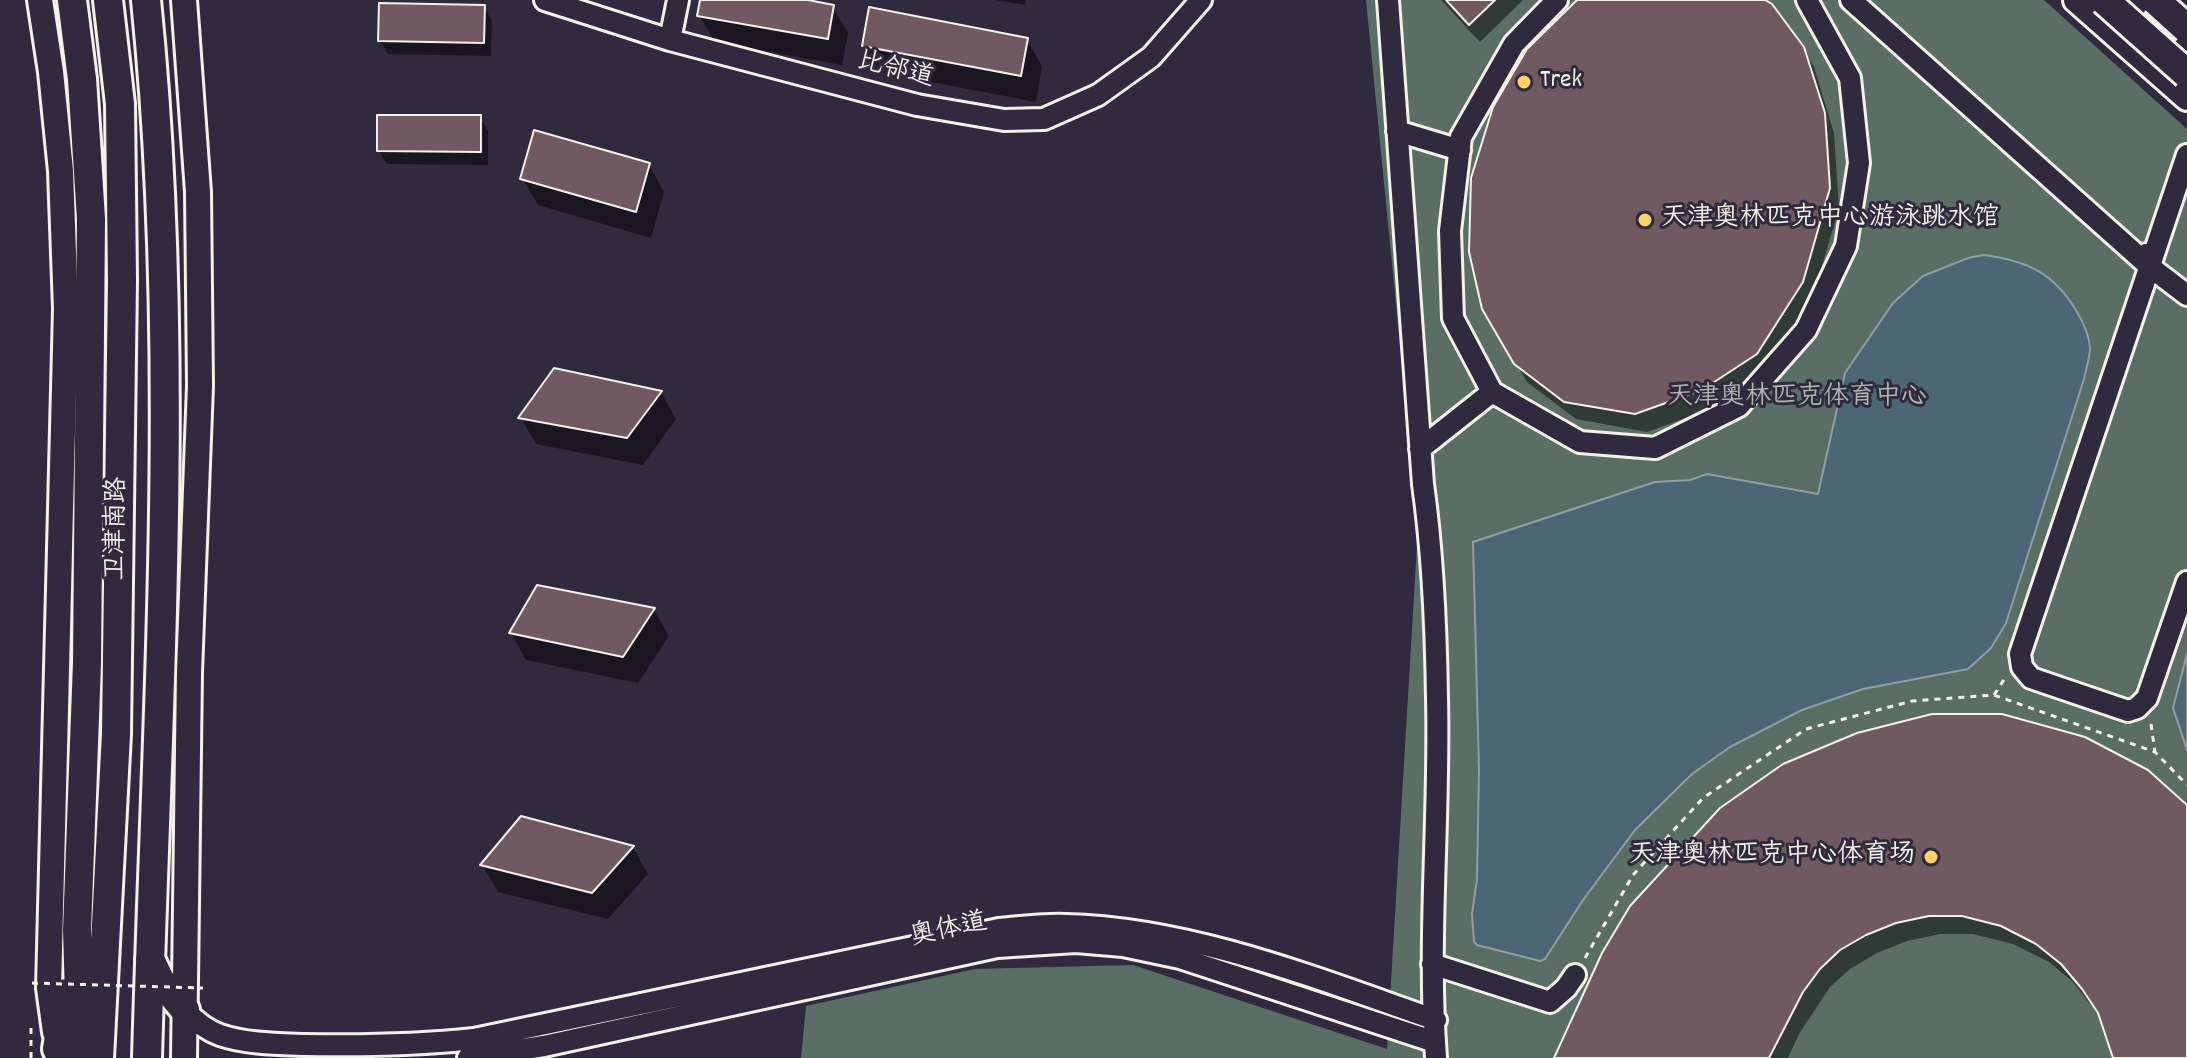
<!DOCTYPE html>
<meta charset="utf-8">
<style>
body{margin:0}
canvas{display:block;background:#2f2a3d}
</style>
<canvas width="2187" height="1058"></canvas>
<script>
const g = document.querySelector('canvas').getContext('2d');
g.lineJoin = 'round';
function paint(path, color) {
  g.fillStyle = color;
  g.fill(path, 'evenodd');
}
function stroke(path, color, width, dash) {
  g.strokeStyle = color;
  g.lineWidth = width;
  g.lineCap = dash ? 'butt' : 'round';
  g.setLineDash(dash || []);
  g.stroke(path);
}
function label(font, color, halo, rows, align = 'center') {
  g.font = font + ' Dekko,"LXGW WenKai TC",sans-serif';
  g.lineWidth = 6;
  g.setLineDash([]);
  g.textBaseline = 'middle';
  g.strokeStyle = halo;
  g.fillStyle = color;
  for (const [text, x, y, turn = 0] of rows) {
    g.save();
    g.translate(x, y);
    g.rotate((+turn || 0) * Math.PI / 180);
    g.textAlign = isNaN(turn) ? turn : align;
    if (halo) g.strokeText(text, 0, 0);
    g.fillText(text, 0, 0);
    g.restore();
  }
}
const green = new Path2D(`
 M1366,0H2044L2187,129V1058H801L806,1006L975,969L1133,965L1387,1049L1418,528Z`);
const water = new Path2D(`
 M1984,255C2028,261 2054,273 2077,312C2083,322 2089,335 2090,348C2090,357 2086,369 2084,379L2006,623L1991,648L1968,669L1863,689L1802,710L1730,747L1692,774L1635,830L1583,900L1545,959L1540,961L1477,945L1474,942L1472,914L1477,879L1479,769L1473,542L1655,482L1690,480L1707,474L1818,494L1845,373L1893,303L1923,276L1968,258Z
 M2187,654V750L2173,708Z`);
const shadow = new Path2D(`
 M702,0H797L833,7L848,33L842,65L715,42L699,15Z
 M995,0H1026L1025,5Z
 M1441,0H1523L1480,42Z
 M1581,0H1762L1803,48L1814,67L1834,133L1839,208L1812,300L1767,372L1713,408L1647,432L1576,419L1527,382L1484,308Z
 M484,7L492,21L491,56L388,54L380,40Z
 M1027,40L1042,66L1036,102L879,72L864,45Z
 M480,117L488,131V165L387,164L379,151Z
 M649,165L664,192L651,238L538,205L522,178Z
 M555,370L661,392L676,419L643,465L536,444L521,418Z
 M538,587L654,610L669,636L638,683L526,660L511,633Z
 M2187,807V1058H2115L2104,1022L2073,982L2049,962L2013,944L1973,934H1940L1907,941L1877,953L1850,969L1830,987L1799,1034L1788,1058H1556Z
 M522,819L633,848L648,874L608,919L498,892L483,866Z`);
const building = new Path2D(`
 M700,0H808L834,5L828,39L697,16Z
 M1446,0H1495L1469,25Z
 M1577,0H1765L1772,4L1804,47L1825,113L1830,188L1803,282L1757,354L1702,390L1635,414L1564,402L1514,364L1482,309L1469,252L1471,178L1493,107L1527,49Z
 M379,3L485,5L484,43L378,41Z
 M869,7L1028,38L1021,76L862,46Z
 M377,115H481V152L377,151Z
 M534,130L650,163L636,212L520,179Z
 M554,368L662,391L627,438L518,418Z
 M537,585L655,608L623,657L509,633Z
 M1932,714H2002L2085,737L2148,770L2187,805V1058H2113L2098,1013L2082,989L2061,964L2036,944L2001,926L1962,916H1929L1896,923L1866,935L1840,950L1820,969L1803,992L1769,1058H1554L1602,953L1630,906L1720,808L1783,764L1857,733Z
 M521,816L634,846L592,893L480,865Z`);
const path = new Path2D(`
 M1994,695L2005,678
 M2151,724L2155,752
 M1585,958L1633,875L1703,798L1806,729L1912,701L1994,695L2155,752L2187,785
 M31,1058V1028`);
const minor = new Path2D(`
 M545,0L670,40L917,105L1004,120L1044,119L1098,95L1151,57L1201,0
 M1388,0L1423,484C1433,555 1436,627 1437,698C1440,818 1427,938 1436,1058
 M1557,0L1514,44L1461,137L1450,231L1453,318L1492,392L1580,442L1655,448L1739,406L1806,330L1846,246L1859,163L1850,78L1807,0
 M1851,0L2149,266
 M670,40L678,0
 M1397,131L1460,150
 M2187,155L2020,654L2022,667L2031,678L2128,711L2137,708L2147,698L2187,582
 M2146,254L2149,266L2187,295
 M1420,449L1492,392
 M1432,964L1550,1002L1566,988L1575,975
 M185,1010C195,1021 206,1030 220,1035C246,1044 279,1044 306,1045C363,1046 418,1045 474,1039L999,929C1021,927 1044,924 1066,925C1192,928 1318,979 1436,1020
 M468,1058L544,1046L997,947L1076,942L1123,946L1180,958L1435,1042`);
const major = new Path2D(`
 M40,0L51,72L61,171L66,309L49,988L55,1032
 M2076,0L2187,98
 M184,1058L189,672L200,386L198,192L184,0`);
const highway = new Path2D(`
 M72,0L82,79L91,219L87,663L77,930L81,1058
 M146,0C182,351 157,706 147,1058
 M150,959L160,980L185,1010
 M57,1049L66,993
 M99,1058L116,734L122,280L120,104L108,0`);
const pathBridge = new Path2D(`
 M32,983L203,988`);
const highwayBridge = new Path2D(`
 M2104,0L2187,74
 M2155,0L2187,29`);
const markers = [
 [1524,82,8,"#ffd166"],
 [1645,220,8,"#ffd166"],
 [1931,857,8,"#ffd166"]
];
const streetNames = [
 ["比邻道",895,72,14],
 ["卫津南路",119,529,-89],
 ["奥体道",949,932,-12]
];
const poiNames = [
 ["Trek",1540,82],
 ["天津奥林匹克中心游泳跳水馆",1661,220],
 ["天津奥林匹克中心体育场",1915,857,"right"]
];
const parkNames = [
 ["天津奥林匹克体育中心",1797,399]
];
paint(green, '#5b6e66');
paint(water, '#4d6676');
stroke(water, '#909ea4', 2);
paint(shadow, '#0007');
paint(building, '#705960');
stroke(building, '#f4f1e8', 2);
stroke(minor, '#f4f1e8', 26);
stroke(major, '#f4f1e8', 30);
stroke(highway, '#f4f1e8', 34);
stroke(path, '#f4f1e8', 3, [6, 6]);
stroke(minor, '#2f2a3d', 20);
stroke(major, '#2f2a3d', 24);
stroke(highway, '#2f2a3d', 28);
stroke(highwayBridge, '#f4f1e8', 34, []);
stroke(pathBridge, '#f4f1e8', 3, [6, 6]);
stroke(highwayBridge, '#2f2a3d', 28);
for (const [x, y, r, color] of markers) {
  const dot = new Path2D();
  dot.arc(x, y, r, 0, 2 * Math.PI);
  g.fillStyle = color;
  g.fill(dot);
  stroke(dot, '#2f2a3d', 3);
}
label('26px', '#f4f1e8', '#2f2a3d', streetNames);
label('26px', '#f4f1e8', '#2f2a3d', poiNames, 'left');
label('26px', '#afb6ae', '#2f2a3d', parkNames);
</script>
